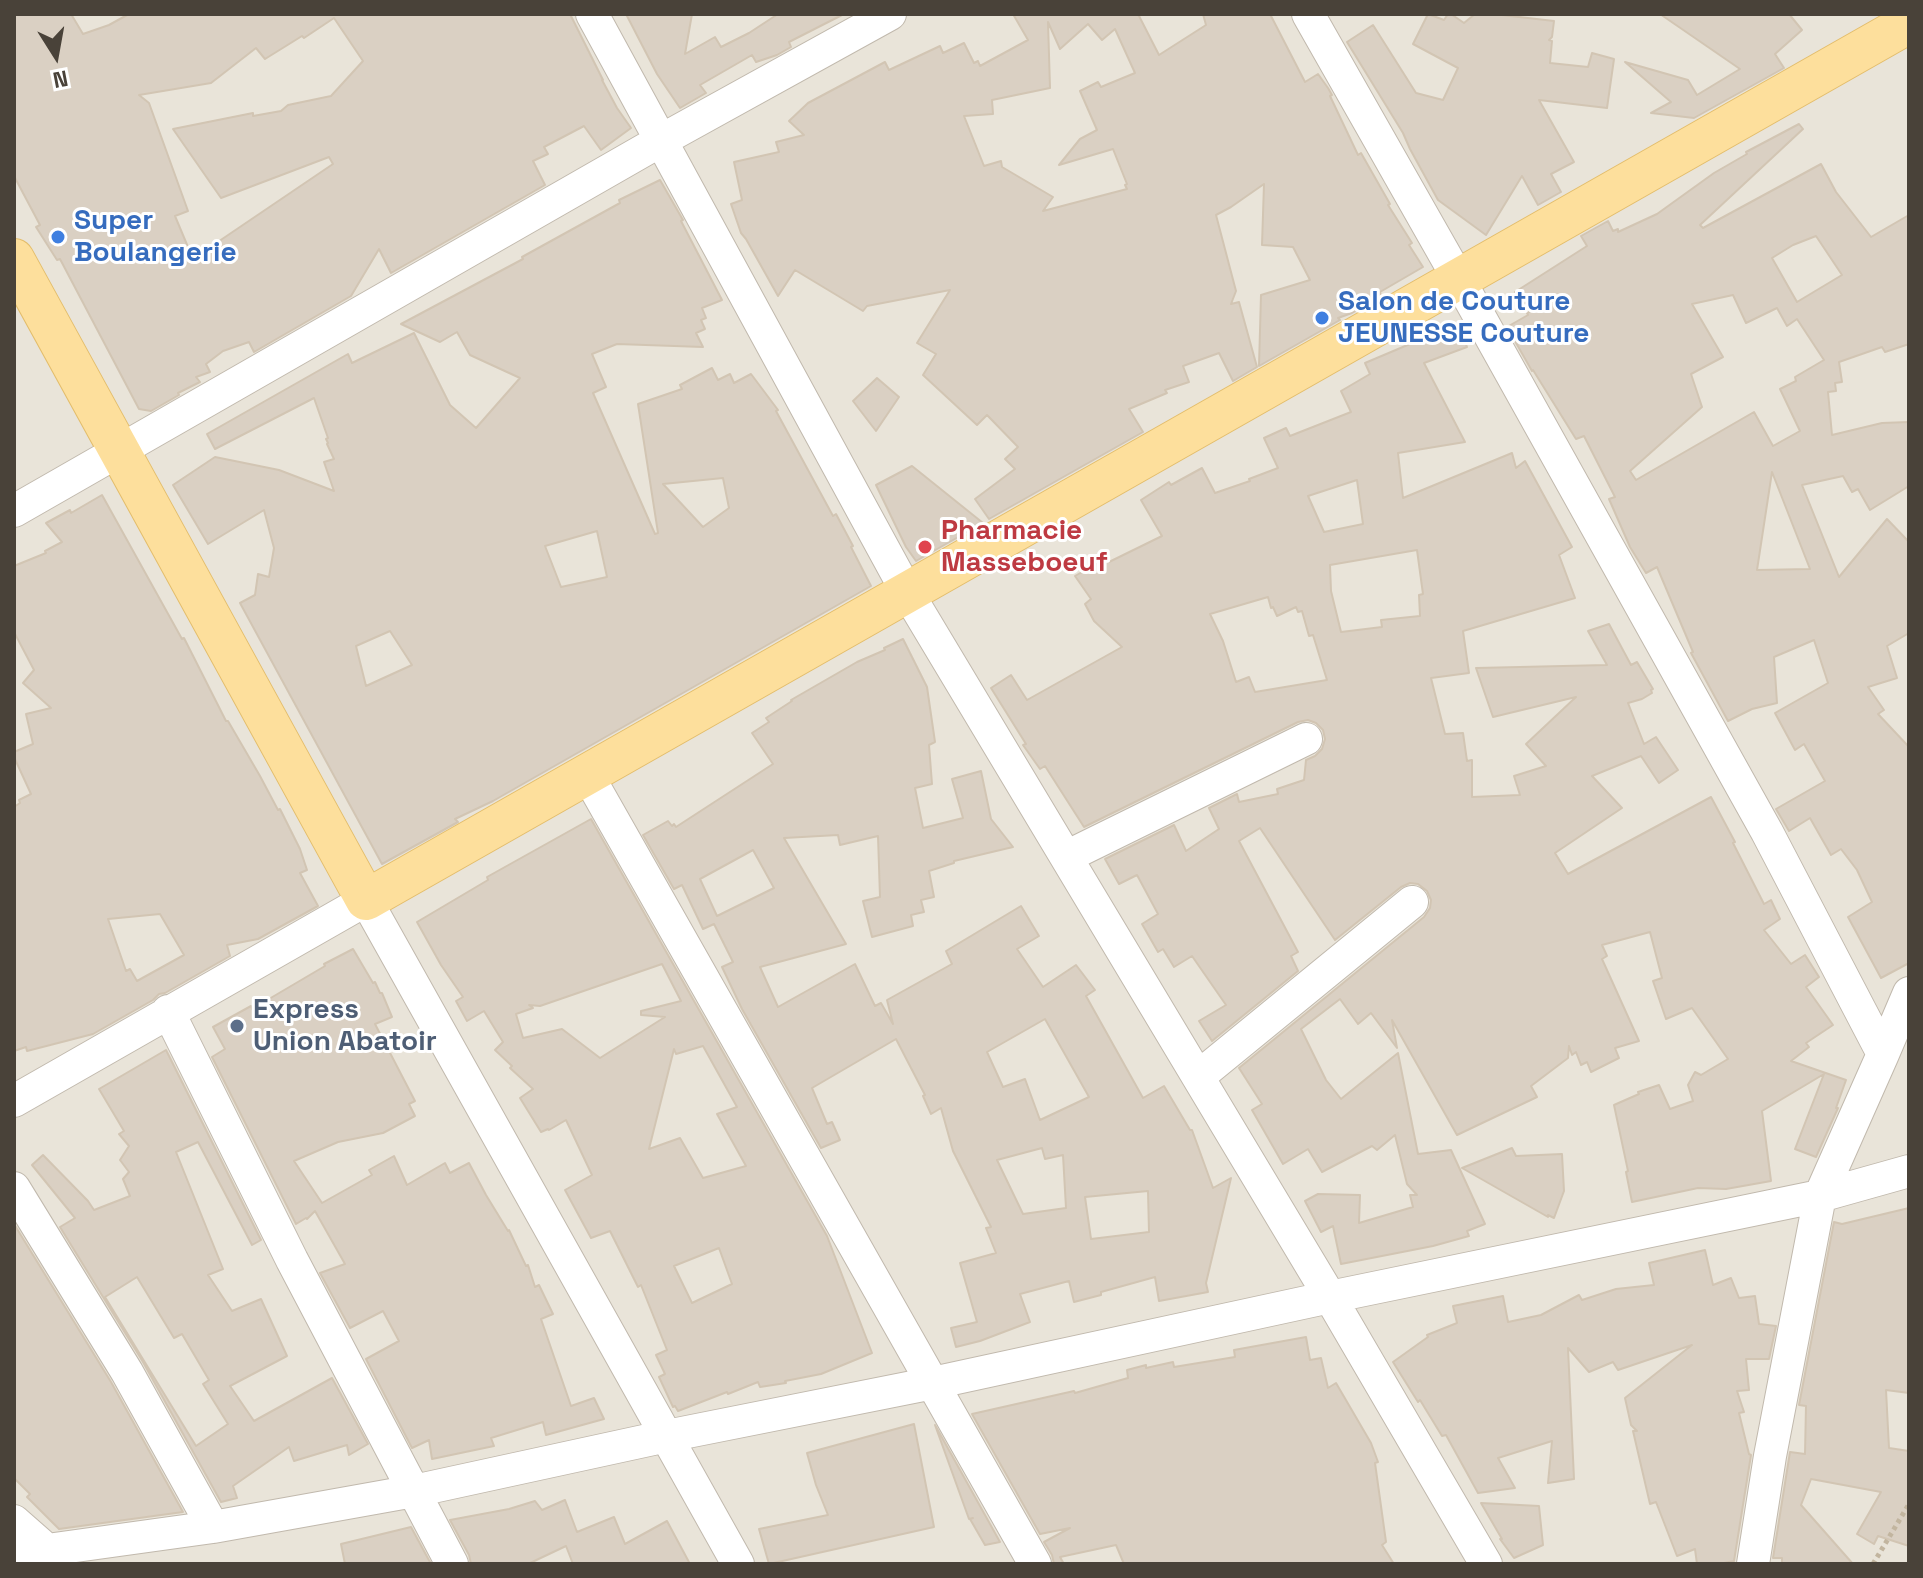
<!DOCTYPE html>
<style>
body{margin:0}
#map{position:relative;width:1923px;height:1578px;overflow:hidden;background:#f5f2eb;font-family:"Space Grotesk",sans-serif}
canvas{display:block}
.frame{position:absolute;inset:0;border:16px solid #494239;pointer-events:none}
.north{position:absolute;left:16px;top:16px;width:80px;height:80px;-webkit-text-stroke:6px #fff;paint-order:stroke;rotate:169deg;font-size:22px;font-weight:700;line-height:32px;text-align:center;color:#494239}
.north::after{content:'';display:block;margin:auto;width:28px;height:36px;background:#494239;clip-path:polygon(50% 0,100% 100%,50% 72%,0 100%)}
</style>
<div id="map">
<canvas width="1923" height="1578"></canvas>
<div class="frame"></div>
<div class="north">N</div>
</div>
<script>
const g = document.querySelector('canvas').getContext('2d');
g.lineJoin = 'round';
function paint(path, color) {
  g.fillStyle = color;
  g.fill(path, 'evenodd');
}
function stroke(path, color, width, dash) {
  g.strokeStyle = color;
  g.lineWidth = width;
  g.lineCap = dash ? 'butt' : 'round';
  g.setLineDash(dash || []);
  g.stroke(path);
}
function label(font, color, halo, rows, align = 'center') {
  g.font = font + ' "Space Grotesk",sans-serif';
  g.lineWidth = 6;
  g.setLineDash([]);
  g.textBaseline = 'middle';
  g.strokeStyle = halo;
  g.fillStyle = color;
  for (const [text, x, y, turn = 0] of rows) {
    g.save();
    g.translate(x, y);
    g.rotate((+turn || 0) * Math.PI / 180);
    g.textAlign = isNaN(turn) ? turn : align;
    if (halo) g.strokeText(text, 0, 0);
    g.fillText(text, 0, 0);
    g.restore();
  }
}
const residential = new Path2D(`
 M14,14H1909V1564H14Z`);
const building = new Path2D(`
 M14,14H71L83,34L109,25L129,14H570L603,80H602L617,108L631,128L601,150L584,126L544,147L548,154L533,161L545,185L391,273L379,249L351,296L254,352L249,342L223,351L206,364L210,372L196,377L200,382L178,393L179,395L151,411L139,409L60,259L57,260L36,227L40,225L14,176ZM334,18L363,61L331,96L288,105L281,111L253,116V113L173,129L221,198L329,157L333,164L203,252L201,247H188L175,216L188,211L149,103L139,95L211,83L256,48L265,59L302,36L304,38Z
 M626,14H692L685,54L715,37L721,47L749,33L778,14H844L789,42L791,47L777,55L756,62L752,55L700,85L706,93L680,108L657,74Z
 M1013,14H1138L1159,55L1206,25L1203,14H1270L1305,82L1318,74L1328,88L1332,95L1330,96L1358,155L1361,153L1390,204L1388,205L1412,243L1409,245L1423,267L1380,292L1381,296L1352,313L1338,318L1340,320L1259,366L1261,295L1310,280L1293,247L1262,245L1264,184L1231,207L1216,215L1236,291L1231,304L1239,302L1257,367L1233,381L1219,353L1183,366L1189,382L1165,390L1167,393L1129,409L1143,432L989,519L975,499L1015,469L1005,459L1018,447L987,415L977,425L923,375L936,354L917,343L950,290L867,306L863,311L795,270L778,296L746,239L741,233L731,204L742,200L734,162L779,152L776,142L804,135L789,121L808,103L885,62L889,70L940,46L943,53L964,43L974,63L978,61L980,66L1028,40ZM1048,22L1060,49L1088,24L1102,40L1115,29L1135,73L1101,87L1098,82L1080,91L1097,130L1080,139L1059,165L1113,149L1127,184L1125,185L1127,189L1043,211L1053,197L1002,167L1001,161L984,166L964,116L993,114L992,100L1050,88Z
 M1428,14L1444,20L1448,14H1451L1464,23L1475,14H1493L1554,21L1552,37L1549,40L1552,41L1550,63L1588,67L1592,53L1614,59L1607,108L1539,100L1574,162L1551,174L1561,192L1538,205L1522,176L1486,235L1438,200L1410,149L1403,133L1347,42L1373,25L1416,93L1443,100L1458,68L1413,44Z
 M1660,14H1789L1802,30L1775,54L1784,68L1694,118L1651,113L1671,102L1625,62L1688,80L1697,95L1740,69Z
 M1799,124L1803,129L1700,225L1703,228L1821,164L1836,192L1871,237L1909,215V344L1885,352L1882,347L1839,362L1842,382L1835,383L1836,391L1828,392L1832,435L1882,423L1909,422V486L1870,510L1858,489L1852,492L1843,476L1802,485L1839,577L1887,519L1909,542V633L1887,646L1897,678L1868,687L1884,710L1878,714L1909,747V963L1881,978L1848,917L1872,902L1857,870L1841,849L1831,855L1810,818L1789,831L1776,809L1825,781L1804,744L1795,750L1775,713L1828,683L1814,640L1774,657L1777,703L1752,709L1728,721L1691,653L1693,652L1657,567L1646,573L1630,547L1609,499L1615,497L1584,436L1576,439L1533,370L1532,371L1507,327L1528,315L1527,313L1529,312L1515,292L1587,246L1581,236L1608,221L1613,231L1618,229V232L1657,214L1714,173L1747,154L1746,152ZM1816,236L1842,275L1797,302L1772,258L1793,245ZM1733,295L1746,323L1777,308L1787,326L1797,319L1824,360L1795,377L1796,381L1780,389L1800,431L1773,446L1754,412L1636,480L1630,471L1702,407L1691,374L1723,357L1692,304ZM1772,472L1810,569L1757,570Z
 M660,180L683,220L681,221L722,300L702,308L706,318L701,320L705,329L696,333L703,347L617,344L592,354L606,387L593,393L655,534L658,533L638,404L682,389L680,385L712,368L718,380L730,374L734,383L751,374L778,410L776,411L833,516L836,514L853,546L851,547L871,586L493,801L455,819L458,822L382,864L240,603L255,595L258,574L269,577L274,548L264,510L208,544L173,485L215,457L279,470L334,491L324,462L334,459L327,444L328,443L326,439L328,438L314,398L215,449L207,434L348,354L352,363L414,333L450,405L476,428L520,378L470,355L457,332L440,342L401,324L523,259L522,257L620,203L619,200ZM723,478L729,508L703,527L663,484ZM597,531L607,577L561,587L545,546ZM390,631L412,665L366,686L356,646Z
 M1458,323L1467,347L1424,363L1465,442L1398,453L1403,498L1512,453L1516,468L1525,461L1572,547L1559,555L1575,598L1463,631L1469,673L1431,678L1445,734L1463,733L1467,761L1472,760V797L1520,795L1514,776L1546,766L1526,744L1576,697L1493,717L1476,668L1607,665L1588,631L1609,624L1631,665L1637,662L1653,689L1651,690L1652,693L1642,699L1628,703L1644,744L1656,737L1678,770L1659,783L1641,756L1592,776L1622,808L1555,853L1568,874L1711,797L1735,842L1733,843L1764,904L1771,900L1780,919L1764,930L1791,964L1805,955L1819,977L1806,987L1833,1025L1806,1043L1809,1047L1791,1061L1846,1080L1836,1108H1838L1816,1157L1795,1149L1824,1074L1762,1111L1771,1181L1726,1189L1698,1188L1632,1202L1626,1172L1628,1171L1614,1105L1639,1094L1638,1092L1659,1085L1670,1109L1693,1101L1688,1085L1695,1072L1701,1075L1728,1059L1692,1008L1666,1019L1653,981L1662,978L1650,932L1602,945L1607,956L1602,959L1639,1041L1615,1048L1619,1058L1591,1072L1587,1062L1581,1065L1576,1052L1572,1055L1569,1046L1568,1058L1531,1086L1537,1097L1457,1135L1392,1020L1397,1048L1371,1013L1358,1024L1340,999L1301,1029L1326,1080L1341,1099L1398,1053L1418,1154L1451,1150L1485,1224L1467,1231L1469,1236L1433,1246L1341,1264L1333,1226L1321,1232L1305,1201L1318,1194L1360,1195L1359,1223L1413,1207L1410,1195H1417L1407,1184L1395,1135L1377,1150L1372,1146L1322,1172L1308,1149L1283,1164L1252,1110L1262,1104L1239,1068L1424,917L1430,908L1431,900L1427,891L1418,884L1410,883L1401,887L1335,940L1260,828L1239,841L1298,952L1291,956L1298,971L1212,1041L1199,1021L1226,1005L1192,956L1174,967L1163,949L1158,952L1142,924L1158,914L1137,875L1119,884L1105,859L1174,825L1186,851L1219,829L1209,808L1237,794L1239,802L1278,794L1277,789L1304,780L1306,760L1315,756L1322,749L1325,739L1323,730L1316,723L1308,720L1298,722L1084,827L1045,766L1040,769L1023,745L1026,744L991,688L1011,675L1027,700L1122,647L1094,621L1085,604L1091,599L1075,576L1107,558L1109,562L1162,536L1141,500L1169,482L1171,485L1202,468L1215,493L1250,481L1249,479L1278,468L1264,438L1286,428L1290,436L1351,412L1341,391L1370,374L1365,363L1417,341L1416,338ZM1357,480L1363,524L1324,532L1308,496ZM1417,550L1423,594L1419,595L1420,616L1381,620L1382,627L1341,632L1331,591L1330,565ZM1268,597L1271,608L1273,607L1277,616L1296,607L1298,612L1302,611L1309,636L1313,635L1327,680L1255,692L1249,677L1236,682L1223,641L1210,614Z
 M877,378L899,397L876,431L853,401Z
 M912,466L983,523L916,561L906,547L876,485Z
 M102,495L182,639L184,638L226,721H228L260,776L278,810L280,809L300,849L307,870L300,873L318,906L258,939L227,945L230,956L165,993L159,994L153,1000L93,1034L27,1051L26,1047L14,1051V807L20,803L19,800L31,794L14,757V752L33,744L26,714L51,708L23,683L34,670L14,632V566L46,553L45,551L62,542L46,523L70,510L71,513ZM160,914L184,955L137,981L130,969L126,971L108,919Z
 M903,639L927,687L935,742L929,745L932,784L915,788L923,828L963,818L952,779L981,771L991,819L1013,847L954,861V863L929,871L934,897L921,900L924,912L911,915L913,926L872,937L863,901L880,897L878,836L840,845L838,835L784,838L846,944L760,967L778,1007L855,964L875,1006L881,1003L893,1024L887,1000L952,964L946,951L1021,906L1039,936L1017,949L1043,987L1076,965L1095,990L1086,996L1143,1098L1164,1086L1190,1130H1192L1213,1188L1231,1178L1206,1283L1208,1292L1159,1301L1155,1277L1101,1292V1295L1074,1302L1069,1281L1020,1294L1030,1322L980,1341L956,1347L951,1328L977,1322L960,1263L996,1253L986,1228L991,1227L953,1151L941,1108L931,1114L923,1096L925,1095L896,1039L812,1088L827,1124L832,1122L840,1140L821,1148L742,1009L722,967L733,962L714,924L703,929L682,885L674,889L643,835L668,821L672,826L674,824L676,827L773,764L752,733L769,722L766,718L792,701L791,700L857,662L885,650L884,648ZM753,850L774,888L717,916L700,879ZM1045,1019L1089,1097L1040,1120L1025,1079L1003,1087L987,1052ZM1042,1148L1045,1159L1063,1155L1066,1208L1023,1214L997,1160ZM1148,1191L1149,1232L1091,1239L1085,1197Z
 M591,819L827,1236L872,1353L821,1374L785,1381L786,1383L760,1387L758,1382L728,1394L727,1392L678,1411L675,1406L673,1407L659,1377L665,1374L656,1355L667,1350L641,1285L638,1287L610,1231L591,1238L565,1190L592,1175L566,1120L549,1130L548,1129L541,1132L520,1098L533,1089L510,1068L512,1066L495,1050L503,1042L484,1011L467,1021L456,1001L463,997L441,965L417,922L488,880L487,877ZM662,964L681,1001L641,1011V1015L665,1017L600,1058L562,1029L523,1038L516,1014L533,1008L529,1005L540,1006ZM703,1046L737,1107L717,1114L746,1166L703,1178L680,1138L649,1149L674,1049L676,1054ZM719,1248L732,1284L692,1303L674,1266Z
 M353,949L373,983L375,982L380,993H382L392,1017L375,1024L415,1101L409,1104L415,1116L383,1133L338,1142L294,1161L322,1203L372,1175L369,1170L394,1156L407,1185L445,1163L450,1173L469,1163L486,1195L508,1231L509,1230L526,1266L528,1265L535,1287L539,1285L553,1314L541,1319L571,1406L594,1398L604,1419L546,1435L543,1422L491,1438L494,1446L432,1459L429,1440L412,1448L366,1359L399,1341L383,1311L350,1328L320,1273L345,1264L315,1211L307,1219L306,1218L296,1224L212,1057L225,1049L213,1027L251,1006L252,1009L325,966L324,964Z
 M166,1050L261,1240L252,1245L198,1142L176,1152L223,1269L208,1275L232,1311L261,1299L287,1356L230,1386L254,1421L332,1378L368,1444L349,1455L347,1445L294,1461L289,1447L233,1486L237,1498L221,1502L143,1362L60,1227L75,1218L32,1165L43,1155L88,1201L94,1210L130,1196L123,1179L129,1172L120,1160L129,1146L119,1134L124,1131L99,1089ZM137,1277L174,1338L182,1334L209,1380L203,1384L228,1424L196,1446L105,1297Z
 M1512,1148L1516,1156L1562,1154L1564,1191L1554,1218L1548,1215V1217L1462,1168Z
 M1909,1208V1393L1886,1390L1889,1448L1909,1451V1546L1878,1536L1874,1544L1857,1534L1881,1492L1811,1479L1801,1505L1853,1564H1782V1558H1773L1790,1452L1805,1454L1806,1406L1799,1405L1834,1222L1842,1224Z
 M14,1224L111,1382L183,1512L59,1529L27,1497L30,1494L14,1478Z
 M1705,1250L1713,1285L1731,1278L1739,1298L1755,1296L1759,1324L1776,1326L1769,1359H1746L1749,1390L1737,1391L1744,1412L1739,1413L1749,1454L1751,1455L1734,1561L1719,1564H1697L1695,1549L1677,1556L1656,1502L1650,1504L1633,1431H1637L1631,1425L1625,1398L1692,1345L1618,1370L1613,1362L1589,1372L1568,1348L1574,1479L1548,1483L1552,1441L1498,1458L1515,1488L1478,1493L1446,1435L1442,1436L1420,1400L1418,1402L1393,1362L1428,1337L1427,1335L1457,1323L1453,1306L1503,1296L1508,1322L1541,1315L1579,1295L1582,1300L1616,1289L1654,1285L1649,1263Z
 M1306,1337L1310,1360L1321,1358L1328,1388L1336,1383L1371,1443L1378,1462L1375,1463L1386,1542L1382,1545L1394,1564H1124L1116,1545L1060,1557L1064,1564H1054L1052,1555L1044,1542L1070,1528L1040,1534L972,1414L1074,1391L1075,1393L1128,1378L1127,1370L1146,1365V1368L1173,1362L1174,1367L1235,1357L1234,1350Z
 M914,1424L934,1527L769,1564L759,1529L828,1515L816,1485L807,1453Z
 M935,1425L1000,1542L985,1545L970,1519L973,1518L969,1519Z
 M565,1500L577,1532L614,1517L625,1544L667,1521L690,1564H573L566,1546L528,1564H471L469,1555L450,1520L509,1509L535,1501L542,1510Z
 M1481,1503L1539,1506L1543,1545L1514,1558L1500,1539H1502Z
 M411,1527L431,1564H345L341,1544Z`);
const path = new Path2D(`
 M1873,1564L1909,1504`);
const minor = new Path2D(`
 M592,14L907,592L1330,1297L1486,1564
 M1308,14L1458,278L1767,832L1883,1054L1820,1196L1770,1456L1753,1564
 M14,511L660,141L890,14
 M587,774L1035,1564
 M1066,857L1306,739
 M168,1011L292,1260L452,1564
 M1883,1054L1909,993
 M1198,1077L1412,902
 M14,1101L366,900L738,1564
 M14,1188L127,1372L213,1527
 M14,1521L47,1550L51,1564
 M14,1558L47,1550L213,1527L414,1491L667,1436L933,1383L1330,1297L1820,1196L1909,1171`);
const major = new Path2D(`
 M14,259L366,900L1909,23`);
const markers = [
 [58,237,8,"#3f7fe0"],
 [1322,318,8,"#3f7fe0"],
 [925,547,8,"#e0444e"],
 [237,1026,8,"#5c6f8a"]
];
const shopNames = [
 ["Super",74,221],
 ["Boulangerie",74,253],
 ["Salon de Couture",1338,302],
 ["JEUNESSE Couture",1338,334]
];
const healthNames = [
 ["Pharmacie",941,531],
 ["Masseboeuf",941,563]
];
const serviceNames = [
 ["Express",253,1010],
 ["Union Abatoir",253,1042]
];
paint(residential, '#e9e4d9');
paint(building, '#dad0c3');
stroke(building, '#d2c5b3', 2);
stroke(minor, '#c1b9ad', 34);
stroke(major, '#e3bd6b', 42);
stroke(path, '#c2b59f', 5, [4, 4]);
stroke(minor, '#fff', 32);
stroke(major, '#fddf9c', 40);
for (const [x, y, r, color] of markers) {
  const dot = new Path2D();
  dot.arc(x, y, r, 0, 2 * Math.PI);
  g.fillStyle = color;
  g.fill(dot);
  stroke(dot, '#fff', 3);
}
label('bold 28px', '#366cbe', '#fff', shopNames, 'left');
label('bold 28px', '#be3a42', '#fff', healthNames, 'left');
label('bold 28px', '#4e5e75', '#fff', serviceNames, 'left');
</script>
